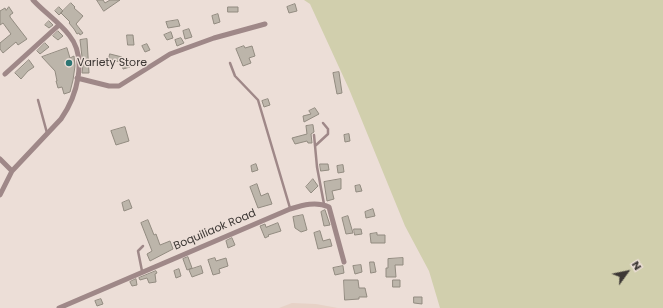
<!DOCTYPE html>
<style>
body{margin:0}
#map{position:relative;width:663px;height:308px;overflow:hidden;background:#ecded7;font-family:Poppins,sans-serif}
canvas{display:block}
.north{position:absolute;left:607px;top:252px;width:40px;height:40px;-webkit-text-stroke:3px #ecded7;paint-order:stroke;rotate:57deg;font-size:11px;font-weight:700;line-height:16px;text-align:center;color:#3d3835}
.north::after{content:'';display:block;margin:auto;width:14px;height:18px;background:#3d3835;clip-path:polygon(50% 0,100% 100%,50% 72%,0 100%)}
</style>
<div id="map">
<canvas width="663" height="308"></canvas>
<div class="north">N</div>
</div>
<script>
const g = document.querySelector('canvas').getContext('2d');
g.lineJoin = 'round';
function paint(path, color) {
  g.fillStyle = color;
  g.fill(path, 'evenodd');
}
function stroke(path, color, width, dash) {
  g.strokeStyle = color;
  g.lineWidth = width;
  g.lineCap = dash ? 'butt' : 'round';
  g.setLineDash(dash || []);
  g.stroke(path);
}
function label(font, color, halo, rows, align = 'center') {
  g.font = font + ' Poppins,sans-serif';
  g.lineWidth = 3;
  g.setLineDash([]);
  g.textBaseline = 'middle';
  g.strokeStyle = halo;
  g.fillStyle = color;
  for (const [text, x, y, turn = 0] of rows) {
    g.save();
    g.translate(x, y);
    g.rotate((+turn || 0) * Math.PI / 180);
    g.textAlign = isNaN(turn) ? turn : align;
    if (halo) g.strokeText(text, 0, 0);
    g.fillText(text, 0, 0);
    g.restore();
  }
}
const built = new Path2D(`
 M292,303L316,304L338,308H279Z`);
const green = new Path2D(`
 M304,0H663V308H440L429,271L405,226L349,89L310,4Z`);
const building = new Path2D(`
 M97,0H103L105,3L110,0H120L104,11Z
 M71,3L75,7L74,8L83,16L76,24L83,33L80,35L79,33L77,34L74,29L69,23L70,22L61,13Z
 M295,4L297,11L289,13L287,7Z
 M9,7L13,13L10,15V17L27,39L18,45L16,42L3,53L0,49V43L11,34L3,23L0,25V11L5,8L6,10Z
 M59,7L63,11L59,15L55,11Z
 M228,7H238V12H228Z
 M218,14L220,22L214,24L212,16Z
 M178,20L180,26L168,28L166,22Z
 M49,21L53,25L49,28L45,25Z
 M189,29L192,37L185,39L183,31Z
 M58,31L63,36L58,40L53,36Z
 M171,32L173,38L167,40L164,35Z
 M127,35H133L134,45H128Z
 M181,38L184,43L177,46L175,40Z
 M87,39L89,73H82L83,65L80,40Z
 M45,43L49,47L40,54L37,51Z
 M147,44L150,50L145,52L142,46Z
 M244,46L245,48L252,46L255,56L249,58L251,63L243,66L236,49Z
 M67,48L70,58L74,56L75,66L73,80L70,92L64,94L62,87L58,88L56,81H57L55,71L42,57Z
 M110,54L122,57L120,62L109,59Z
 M29,60L34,67L28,71L21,79L15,73Z
 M129,61L130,67L123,69L122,63Z
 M339,72L342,93L337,94L333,73Z
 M268,99L270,105L264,107L262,101Z
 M315,108L319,114L304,122L303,116L311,114L309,111Z
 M313,125L314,132L311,134L312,143H308L307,141L295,144L292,138L307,134L306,126Z
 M125,127L129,141L116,145L111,131Z
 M349,134L350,141L345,142L344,135Z
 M256,164L258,170L252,172L251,166Z
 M320,164H328L329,170L321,171Z
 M343,165L344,172L338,173L337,166Z
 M313,179L318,186L311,193L306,187Z
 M341,179V189L332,191L334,199L327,201L324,182Z
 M257,184L261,196L268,193L272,204L258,208L250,187Z
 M360,185L362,191L356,192L355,186Z
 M129,200L132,208L124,211L122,203Z
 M373,209L375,216L366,218L365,212Z
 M325,210L330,225L324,226L321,212Z
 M303,215L307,230L301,232L295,228L293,217Z
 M348,216L353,233L346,234L342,218Z
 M148,220L154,235L156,234L160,245L170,241L173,249L150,261L147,254L152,251L141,223Z
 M278,223L281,231L268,235L269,236L265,238L260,226L265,224L266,227Z
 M354,229H361L362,234L355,235Z
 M320,231L323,241L330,239L332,246L318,249L314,233Z
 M377,233V235H385V243H371L370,234Z
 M232,238L235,245L228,248L226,241Z
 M188,257L192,268L187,270L183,259Z
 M215,258L216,261L226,258L228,266L219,269L220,273L213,275L208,260Z
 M403,258V265H395L396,277H386V268H388V259Z
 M370,262H374L376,272L371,273Z
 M361,265L362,272L355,274L353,266Z
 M201,266L203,273L192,277L189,270Z
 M343,266L344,273L335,275L333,268Z
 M179,269L181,276L176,278L174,271Z
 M156,271L157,273L155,274L156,282L149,283L147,278L140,280L139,278Z
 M136,279L137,285L132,286L130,282Z
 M344,280H358L359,288H365L367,297H359V299L345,300Z
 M393,280H400V287H393Z
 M414,297H422V304L414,303Z
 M101,299L103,304L97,306L95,301Z`);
const service = new Path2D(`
 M230,63L235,76L258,100L290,208
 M38,100L47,133
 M314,135L317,167L324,204
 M315,146L328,134V129L323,123
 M142,271L138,251L143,246`);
const minor = new Path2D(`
 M5,74L59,25
 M77,78L109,86H119L170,54L214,38L265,24
 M0,159L12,171
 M0,195L12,171L61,119C77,96 88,58 69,35C59,22 44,12 33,0
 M59,308L290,209C303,205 316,201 329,207L344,262`);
const markers = [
 [69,63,4,"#2c7573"]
];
const poiNames = [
 ["Variety Store",77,63]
];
const streetNames = [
 ["Boquiliaok Road",215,230,-23]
];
paint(built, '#e7d2c7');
paint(green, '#d1cfad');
paint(building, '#bcb5aa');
stroke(building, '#928b80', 1);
stroke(service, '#9f8888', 2.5);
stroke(minor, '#9f8888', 5);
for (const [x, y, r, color] of markers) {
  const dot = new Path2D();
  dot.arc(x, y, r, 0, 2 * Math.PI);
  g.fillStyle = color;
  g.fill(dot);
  stroke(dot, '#ecded7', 1.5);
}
label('11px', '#3d3835', '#ecded7', poiNames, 'left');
label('11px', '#3d3835', '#ecded7', streetNames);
</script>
